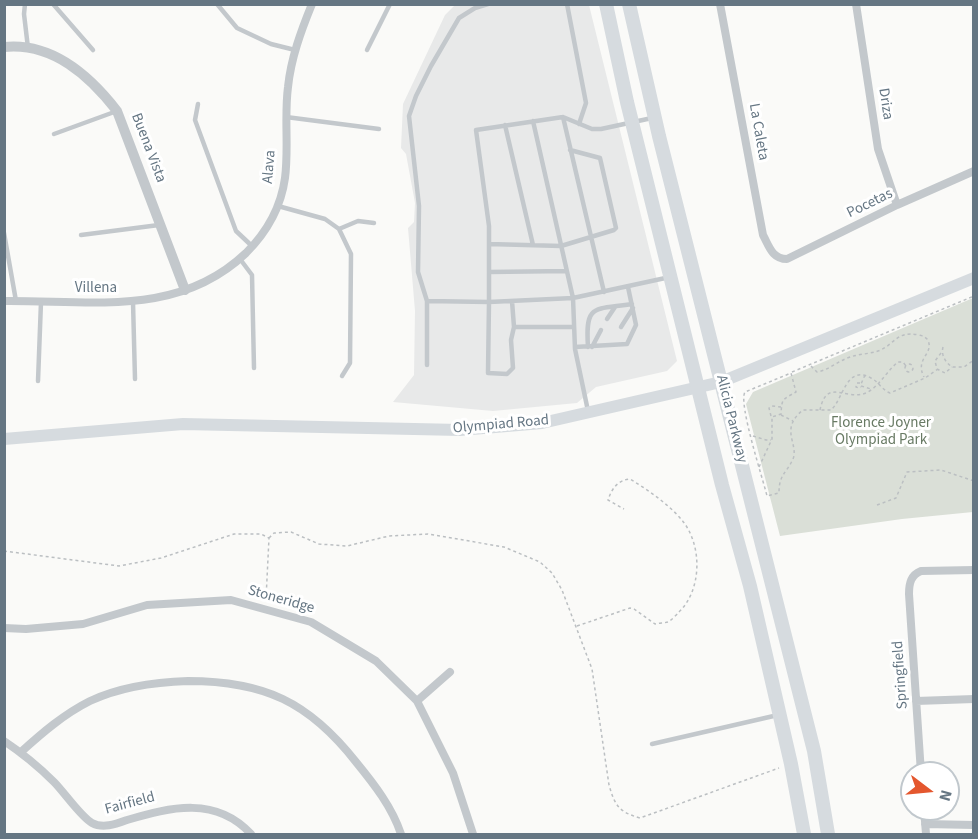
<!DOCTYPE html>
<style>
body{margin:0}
#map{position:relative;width:978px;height:839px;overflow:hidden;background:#fafaf8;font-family:"Source Sans 3",sans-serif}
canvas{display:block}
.frame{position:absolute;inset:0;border:6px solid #657683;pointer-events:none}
.north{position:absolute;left:900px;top:761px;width:60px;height:60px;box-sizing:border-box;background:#fff;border:2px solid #c1c8cd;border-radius:50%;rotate:106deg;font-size:16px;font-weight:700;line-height:24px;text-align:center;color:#657683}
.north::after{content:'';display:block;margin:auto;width:21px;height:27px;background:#e4572e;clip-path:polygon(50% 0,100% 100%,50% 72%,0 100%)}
</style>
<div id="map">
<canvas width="978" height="839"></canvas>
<div class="frame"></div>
<div class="north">N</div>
</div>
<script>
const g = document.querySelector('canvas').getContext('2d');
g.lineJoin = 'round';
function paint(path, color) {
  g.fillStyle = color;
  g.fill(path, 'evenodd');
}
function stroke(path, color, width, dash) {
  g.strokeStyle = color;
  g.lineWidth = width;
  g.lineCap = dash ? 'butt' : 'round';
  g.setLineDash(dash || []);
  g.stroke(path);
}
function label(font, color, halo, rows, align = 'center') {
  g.font = font + ' "Source Sans 3",sans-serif';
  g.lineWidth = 6;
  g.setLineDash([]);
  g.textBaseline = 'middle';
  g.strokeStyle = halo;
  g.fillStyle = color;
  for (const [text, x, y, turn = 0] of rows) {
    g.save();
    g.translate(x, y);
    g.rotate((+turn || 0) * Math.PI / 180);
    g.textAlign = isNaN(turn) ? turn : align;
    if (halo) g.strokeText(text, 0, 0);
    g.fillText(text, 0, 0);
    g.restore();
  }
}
const built = new Path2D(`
 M455,5H589L677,361L667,371L596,387L577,403L493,411L393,402L414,375L415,311L408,228L414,222L415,203L406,154L401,148L403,104L445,15Z`);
const green = new Path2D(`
 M973,298V512L902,519L780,536L746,404L753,392Z`);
const path = new Path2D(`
 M943,347C941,355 945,362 952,367H964L974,360
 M941,353L935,361L937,369L945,373L952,367
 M905 368a4 4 0 1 1 8 0a4 4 0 1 1-8 0Z
 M811,366L817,372C829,370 838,361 850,357C859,354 869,354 878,351C895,345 896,330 919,335C923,336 924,336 927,339C936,353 914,358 924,377
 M792,372L974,296
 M865,375L861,384V386L871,389
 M860,383H857L856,387L859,388L861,387
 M820,410C827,376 847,403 868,392C880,385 887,371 898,362H903L906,366
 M781,415L793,421
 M771,416L769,408L772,406L781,407
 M753,436L766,440H771
 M759,467L772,439V417L781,414C782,398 782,400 796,392L791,373L745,392C738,403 763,479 767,496L779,493C779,474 786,474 793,459C799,444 779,429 803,410H831C843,400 846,364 871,378C879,382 882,390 890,393L925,378L938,369
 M877,505L896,498L907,472L941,470L974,481
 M269,538L274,533L291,532L319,544L347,546L389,536L428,534L504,547L540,562L552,573L562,590L592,669L609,785C615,806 619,812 640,818L779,768
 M4,551L119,566L161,558L234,534H261L269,538L266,599
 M577,626L630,608L634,609L655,624C659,623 665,623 668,622C672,620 676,615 679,612C702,590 703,544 681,519C667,503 648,490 630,479C618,480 612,488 608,500L624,509`);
const service = new Path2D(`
 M25,4L24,14L28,48
 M53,4L93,50
 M217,4L237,28L271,44L295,50
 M488,4L475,8L459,18L431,66L416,96L409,116L419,206L418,272L427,301L489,302L488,373L507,374L513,368L511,340L514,327H574
 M567,4L586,103L579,124
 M367,50L390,4
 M198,104L195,120L236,231L253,247
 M286,117L379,129
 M563,117L604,292
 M652,118L601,129H592L563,117L476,130L489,226V302L573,298L670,277
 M533,121L573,298L575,349L588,411
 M505,125L533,245
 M54,134L117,111
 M278,206L325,219L339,229L358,221L374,223
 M339,229L351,254L350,363L342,376
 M4,233L16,301
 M81,235L159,225
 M489,244L561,246L614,230L616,228L600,158L570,150
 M240,259L252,275L254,368
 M489,272L567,271
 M512,301L514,327
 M133,302L135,379
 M607,319L615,307
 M621,327L633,308
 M575,347L627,344L636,325L628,287
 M588,347C585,303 594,310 632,304
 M592,347L601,330
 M427,365V301
 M38,381L41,302
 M652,744L778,715`);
const minor = new Path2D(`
 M720,4L763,235C769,246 772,259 787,259L897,205L974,171
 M856,4L878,149L897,205
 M4,301C90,300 178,318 246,253C267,232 281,207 285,178C289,148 284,117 288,87C291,58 301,31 312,4
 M4,628L26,629L83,624L147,605L231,600L311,622L376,661L417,701L453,773L473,834
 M417,701L450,672
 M916,701L974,699
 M4,741C22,753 39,767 54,782C64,792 81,817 92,823C103,829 116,824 127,820C171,807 216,796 251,834
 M21,752C42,733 64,714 90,701C120,687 155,682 188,681C264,681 309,702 356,762C374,784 392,807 401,834
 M921,773L909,594C909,583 911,575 921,571L974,570
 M924,809L926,834
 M925,824L974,825`);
const tertiary = new Path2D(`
 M4,47C53,42 90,76 117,111L185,290`);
const secondary = new Path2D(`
 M4,439L183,424L460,430L542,423L721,382L974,278`);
const primary = new Path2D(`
 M606,4L627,102L722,485L750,586L791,764L804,834
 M629,4L659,136L814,751L828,834`);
const streetNames = [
 ["Driza",885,104,81],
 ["La Caleta",758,132,80],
 ["Buena Vista",148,148,69],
 ["Alava",270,167,-85],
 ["Pocetas",870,204,-26],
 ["Villena",96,289],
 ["Alicia Parkway",731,419,76],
 ["Olympiad Road",501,425,-5],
 ["Stoneridge",281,600,16],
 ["Springfield",901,675,-94],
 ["Fairfield",130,804,-15]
];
const parkNames = [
 ["Florence Joyner",881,424],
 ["Olympiad Park",881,441]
];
paint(built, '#e8e9e9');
paint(green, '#dadfd7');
stroke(path, '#bbbfc2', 1.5, [3, 3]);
stroke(service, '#c3c8cc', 4.5);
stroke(minor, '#c3c8cc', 8);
stroke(tertiary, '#c3c8cc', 10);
stroke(secondary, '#d6dbdf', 12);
stroke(primary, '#d6dbdf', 14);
label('15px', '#657683', '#fff', streetNames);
label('15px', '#687a64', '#fff', parkNames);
</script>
